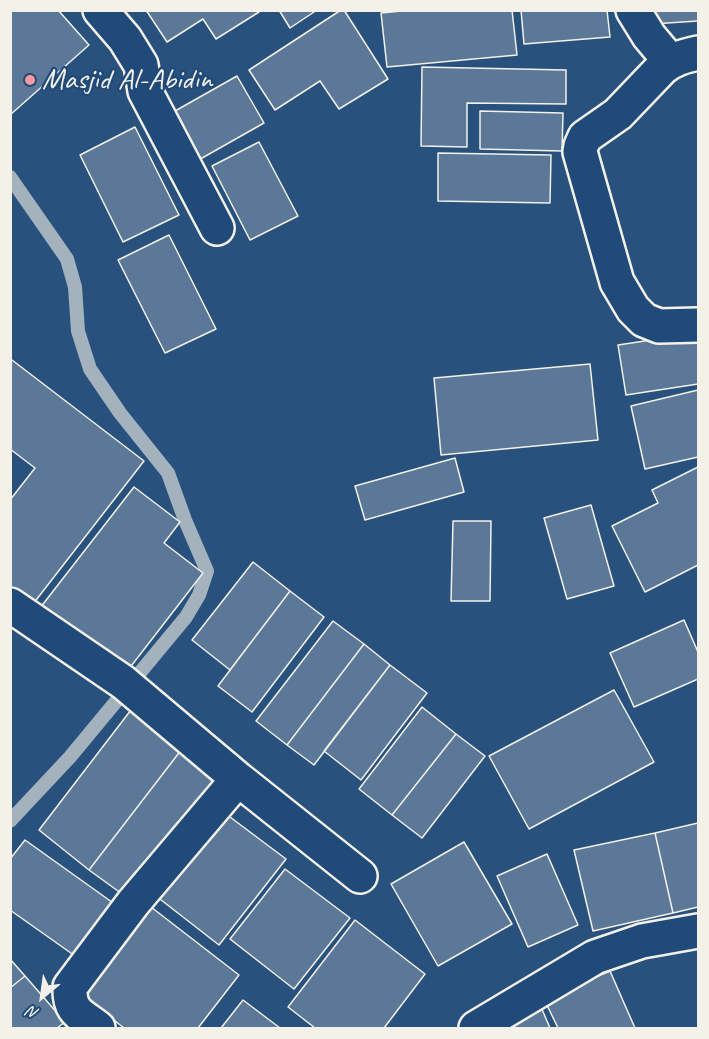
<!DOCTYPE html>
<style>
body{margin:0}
#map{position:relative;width:709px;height:1039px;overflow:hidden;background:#28517e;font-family:Caveat,sans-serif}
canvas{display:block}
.frame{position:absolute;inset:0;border:12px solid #f4f1e8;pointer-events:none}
.north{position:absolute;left:12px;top:967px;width:60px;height:60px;-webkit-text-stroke:4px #1f4a7a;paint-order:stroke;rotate:209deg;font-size:16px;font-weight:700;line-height:24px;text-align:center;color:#f4f1e8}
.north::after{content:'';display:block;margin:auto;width:21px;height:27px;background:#f4f1e8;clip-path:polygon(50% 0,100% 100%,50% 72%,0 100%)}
</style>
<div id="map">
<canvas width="709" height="1039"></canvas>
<div class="frame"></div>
<div class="north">N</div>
</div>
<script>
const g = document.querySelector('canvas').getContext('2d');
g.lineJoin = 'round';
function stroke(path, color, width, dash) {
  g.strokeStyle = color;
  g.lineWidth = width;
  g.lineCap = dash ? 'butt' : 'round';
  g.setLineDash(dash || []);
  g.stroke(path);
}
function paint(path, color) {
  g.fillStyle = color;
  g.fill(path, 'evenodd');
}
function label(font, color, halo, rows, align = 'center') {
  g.font = font + ' Caveat,sans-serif';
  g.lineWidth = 4.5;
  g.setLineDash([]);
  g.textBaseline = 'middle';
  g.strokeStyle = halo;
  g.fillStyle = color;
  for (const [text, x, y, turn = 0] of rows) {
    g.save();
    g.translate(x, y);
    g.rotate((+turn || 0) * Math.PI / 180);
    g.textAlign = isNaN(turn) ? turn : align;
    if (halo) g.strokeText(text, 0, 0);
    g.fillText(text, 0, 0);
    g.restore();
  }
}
const stream = new Path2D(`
 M10,177L67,259L75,287L78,331L90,369L120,413L168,473L185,520L207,571L199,595L186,617L70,757L10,821`);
const building = new Path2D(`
 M10,10H58L89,45L10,115Z
 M146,10H259V12L216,39L203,19L167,42Z
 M279,10H317L290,28Z
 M341,10H344L388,79L339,109L320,81L275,110L249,70Z
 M412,10H512L517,55L387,67L381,13Z
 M521,10H607L610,37L524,44Z
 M651,10H698V21L652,24Z
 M422,67L566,70V104L467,103V147L421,146Z
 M237,76L264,123L195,162L168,115Z
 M480,111L563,113L562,151L480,149Z
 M135,127L179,215L123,242L80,155Z
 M259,142L298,216L250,240L212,166Z
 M438,153L551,155L550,203L438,201Z
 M169,235L216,329L165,353L118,260Z
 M698,333V384L626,395L618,345Z
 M12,360L144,461L33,604L10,587V500L35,468L10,449V362Z
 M590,364L598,440L441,455L434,378Z
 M698,390V457L645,469L631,406Z
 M455,458L464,492L365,520L355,486Z
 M698,467V565L645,592L612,526L658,503L652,490Z
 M134,487L180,522L164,543L203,573L125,674L40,608Z
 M591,505L614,586L567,599L544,518Z
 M453,521H491L490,601H451Z
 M253,562L290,591L230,670L192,640Z
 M290,591L324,617L252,712L218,686Z
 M684,620L698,652V679L634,707L610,653Z
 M333,621L364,644L287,745L256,721Z
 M364,644L390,665L314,765L287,745Z
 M390,665L427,693L361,780L324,751Z
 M614,690L654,762L529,829L489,756Z
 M134,706L185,745L89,870L39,830Z
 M422,707L456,734L392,815L359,789Z
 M456,734L485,756L422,838L392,815Z
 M185,745L224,775L129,899L89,870Z
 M222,811L286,859L219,945L156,896Z
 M698,823V907L673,913L655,833Z
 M655,833L673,913L593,931L574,850Z
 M25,840L123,910L85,963L10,910V859Z
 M464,842L512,924L438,966L391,884Z
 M547,854L578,925L528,947L497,876Z
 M285,869L350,918L294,989L230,939Z
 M151,907L239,975L198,1028H124L83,996Z
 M355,920L425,974L384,1028H315L288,1007Z
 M10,959L25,976L10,988Z
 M610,971L635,1028H558L544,999Z
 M25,976L65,1022L57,1028H10V988Z
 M243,1000L280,1028H221Z
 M541,1007L550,1028H504Z`);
const minor = new Path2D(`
 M100,10L125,39L141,65L145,91L217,228
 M633,10L649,36L670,61
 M698,53C684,56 673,59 662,68L618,114L585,137L581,146L580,152L617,282L633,309L644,320L659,326L698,325
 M10,605L123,682L238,779L360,876
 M98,1028C80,1014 69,1012 70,987L133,903L238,779
 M476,1028L595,957L642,941L698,931`);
const markers = [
 [30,80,6,"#ff9aa2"]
];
const poiNames = [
 ["Masjid Al-Abidin",42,80]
];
stroke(stream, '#a4b2be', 14);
paint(building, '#5b7899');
stroke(building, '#f4f1e8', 1.5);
stroke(minor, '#f4f1e8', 38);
stroke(minor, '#1f4a7a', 33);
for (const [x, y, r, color] of markers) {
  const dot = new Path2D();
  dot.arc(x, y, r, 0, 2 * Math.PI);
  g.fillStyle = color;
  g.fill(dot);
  stroke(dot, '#1f4a7a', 2);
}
label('30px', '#f4f1e8', '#1f4a7a', poiNames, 'left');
</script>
